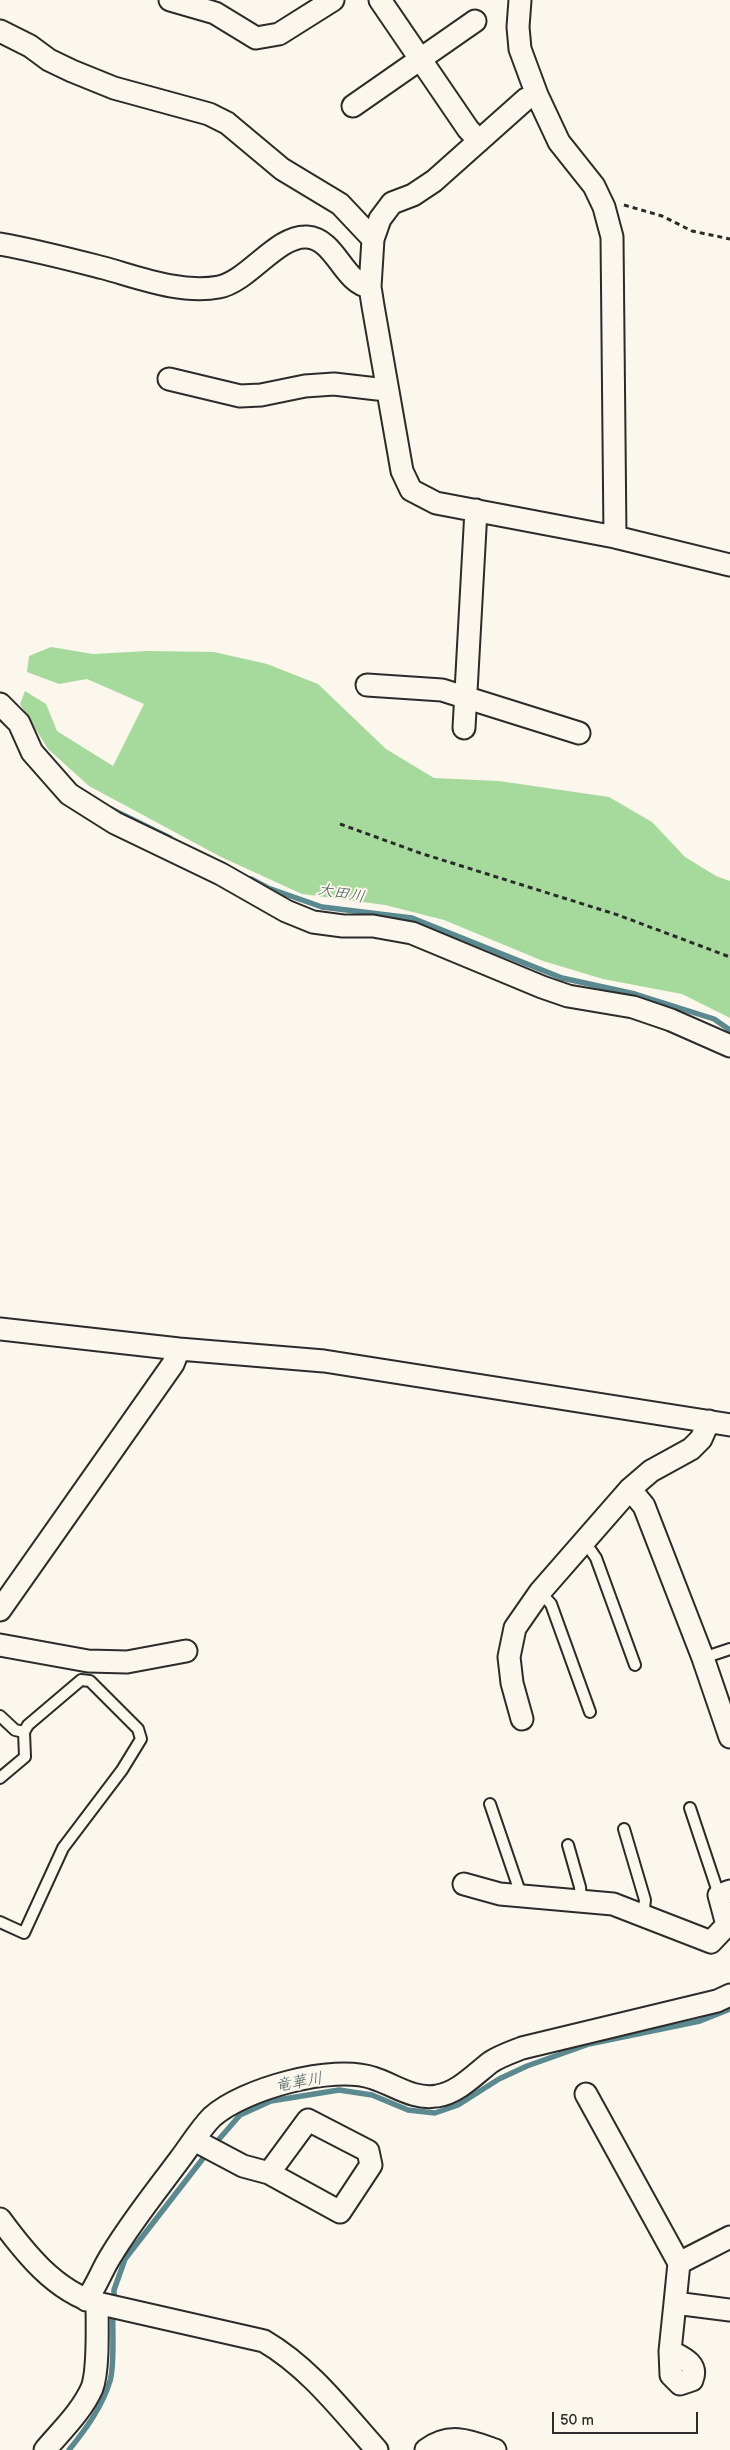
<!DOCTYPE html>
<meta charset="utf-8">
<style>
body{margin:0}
#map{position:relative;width:730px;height:2450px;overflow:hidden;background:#fbf7ec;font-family:"Balsamiq Sans",sans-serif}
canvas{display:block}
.scale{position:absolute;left:552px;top:2412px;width:146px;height:22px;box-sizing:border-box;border:2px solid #2b2b2b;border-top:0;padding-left:6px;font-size:15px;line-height:18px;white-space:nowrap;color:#2b2b2b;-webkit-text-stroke:4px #fbf7ec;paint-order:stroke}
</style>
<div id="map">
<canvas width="730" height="2450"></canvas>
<div class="scale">50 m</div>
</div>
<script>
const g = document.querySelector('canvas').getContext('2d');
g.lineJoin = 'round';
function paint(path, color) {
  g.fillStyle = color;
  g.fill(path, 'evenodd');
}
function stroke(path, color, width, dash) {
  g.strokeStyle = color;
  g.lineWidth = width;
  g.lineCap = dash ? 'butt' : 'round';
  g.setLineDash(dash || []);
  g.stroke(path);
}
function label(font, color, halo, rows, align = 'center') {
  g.font = font + ' "Balsamiq Sans","Klee One",sans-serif';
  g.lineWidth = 4;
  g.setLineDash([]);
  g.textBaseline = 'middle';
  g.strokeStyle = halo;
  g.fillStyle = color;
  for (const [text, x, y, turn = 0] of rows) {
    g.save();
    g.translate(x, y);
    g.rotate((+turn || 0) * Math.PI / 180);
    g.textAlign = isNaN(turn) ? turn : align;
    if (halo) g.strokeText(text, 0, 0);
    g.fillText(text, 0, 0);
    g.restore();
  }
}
const green = new Path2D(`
 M51,647L93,654L148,651L214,652L267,664L318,684L386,749L434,778L499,781L609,797L652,822L685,857L716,876L730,881V1018L682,994L603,979L543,961L444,920L385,905L302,894L221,857L89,786L48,749L20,704L25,691L46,704L57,731L113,766L144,704L87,679L59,684L27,672L29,656Z`);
const stream = new Path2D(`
 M111,809L170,838
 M251,879L268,888L322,907L412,918L562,978L635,994L714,1019L730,1030
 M214,2145L240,2115L271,2101L339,2090L372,2095L408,2110L435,2113L458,2105L499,2079L527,2066L589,2044L700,2021L730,2009
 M114,2302V2290L125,2259L208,2152
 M69,2450C86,2429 102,2407 110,2381C115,2364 112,2330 113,2311`);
const path = new Path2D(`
 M624,205L662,216L692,231L730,239
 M340,824L420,853L618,915L730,957`);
const lane = new Path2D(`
 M585,1542L596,1558L635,1665
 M540,1592L551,1604L590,1712
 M703,1658L730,1649
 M0,1716L15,1730L24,1732L25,1757L0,1778
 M490,1804L518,1886L519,1895
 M690,1808L719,1895
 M624,1829L645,1900L643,1916
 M568,1845L580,1887L581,1900
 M0,1922L24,1933L63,1848L122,1770L141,1739L138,1729L90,1681L81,1680L28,1725L24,1732`);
const street = new Path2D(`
 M170,0L215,13L256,38L279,34L333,0
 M380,0L468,129L479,141
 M520,0L518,27L520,49L537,95L559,142L594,186L604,207L612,237L615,537
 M0,31L30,46L49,60L72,71L114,88L209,114L227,123L282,169L340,204L373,239
 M537,95L526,99L434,181L413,195L392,203L380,219L373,239L370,287L373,306L402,471L411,490L436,503L615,537L730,565
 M353,106L475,21
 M0,244C35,250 69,259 104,268C140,278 181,294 219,287C249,281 277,235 307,237C336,239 343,283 370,287
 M169,379L240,396L261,395L305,386L334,384L386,390
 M367,685L442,690L579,733
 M0,704L19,723L32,752L69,794L115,823L221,874L286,911L313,922L343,926H373L412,933L542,987L568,996L633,1007L671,1020L730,1046
 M464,728L476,510
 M0,1329L179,1349L324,1361L730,1425
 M630,1489L644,1506L703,1658L730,1737
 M0,1610L173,1364L179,1349
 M0,1645L88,1661L127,1662L186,1651
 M522,1719L512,1683L509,1657L515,1628L540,1592L630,1489L651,1471L691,1449L701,1439L709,1421
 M464,1884L500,1894L613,1904L711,1942L727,1925L719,1895L730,1891
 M586,2094L679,2263L730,2237
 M194,2140L243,2166L269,2173L340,2212L371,2165L368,2151L308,2120L269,2173
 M0,2219C25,2253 55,2291 97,2303L264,2341C310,2368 342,2411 377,2450
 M679,2263L675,2303L730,2310
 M86,2300C97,2286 102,2269 112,2254C132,2221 157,2190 180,2159C190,2146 200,2129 212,2117C243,2089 333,2064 373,2078C395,2085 413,2100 437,2096C458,2093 475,2074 491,2062C500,2056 512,2052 522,2048L717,2001L730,1995
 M670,2351C681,2357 699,2363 692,2380L680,2384L671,2375L670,2351L675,2303
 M45,2450C61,2431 82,2411 92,2388C99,2370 97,2324 97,2303
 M426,2450C450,2432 470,2441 495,2450`);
const waterNames = [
 ["大田川",341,894,10],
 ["竜華川",299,2083,-10]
];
paint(green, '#a6d99c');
stroke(stream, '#5a8a90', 5.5);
stroke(lane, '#2b2b2b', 14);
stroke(street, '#2b2b2b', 25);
stroke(path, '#2b2b2b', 3, [5, 4]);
stroke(lane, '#fbf7ec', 10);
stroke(street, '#fbf7ec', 21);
label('italic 16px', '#435b5d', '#fbf7ec', waterNames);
</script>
